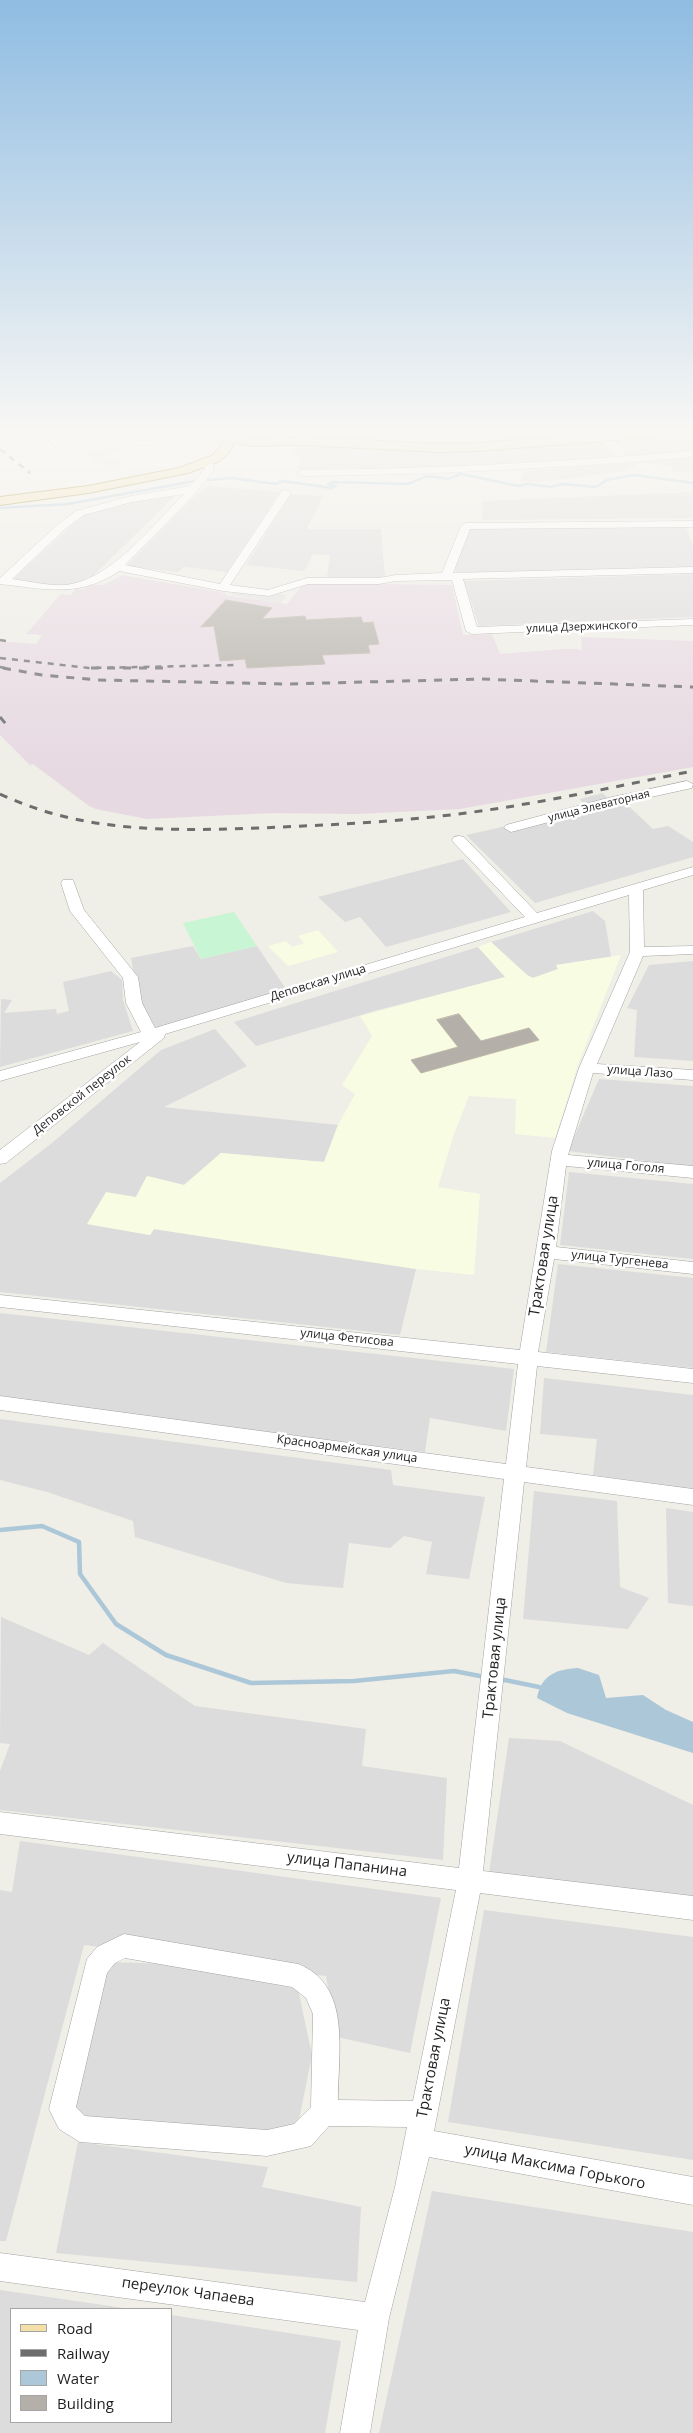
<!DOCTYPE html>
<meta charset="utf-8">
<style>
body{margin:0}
#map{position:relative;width:693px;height:2433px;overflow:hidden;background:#efeee7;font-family:"Open Sans",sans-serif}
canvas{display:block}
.legend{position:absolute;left:10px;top:2308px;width:162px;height:115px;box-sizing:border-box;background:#fff;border:1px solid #a5a5a5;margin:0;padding:6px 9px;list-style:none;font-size:15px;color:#1f1f1f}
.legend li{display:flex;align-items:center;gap:10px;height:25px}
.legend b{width:25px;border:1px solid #a5a5a5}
</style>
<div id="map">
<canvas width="693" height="2433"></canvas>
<ul class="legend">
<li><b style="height:6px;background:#f3dfa7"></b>Road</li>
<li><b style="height:6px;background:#6d6d6d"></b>Railway</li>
<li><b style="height:14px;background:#abc7d8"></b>Water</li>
<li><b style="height:14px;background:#b4b0a9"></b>Building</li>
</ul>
</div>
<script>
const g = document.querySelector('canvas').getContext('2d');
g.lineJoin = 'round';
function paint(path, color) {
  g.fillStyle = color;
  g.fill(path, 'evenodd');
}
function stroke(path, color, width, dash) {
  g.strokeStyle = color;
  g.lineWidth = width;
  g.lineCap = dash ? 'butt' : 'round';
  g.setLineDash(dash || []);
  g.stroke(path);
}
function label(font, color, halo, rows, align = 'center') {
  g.font = font + ' "Open Sans",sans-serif';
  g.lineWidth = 5;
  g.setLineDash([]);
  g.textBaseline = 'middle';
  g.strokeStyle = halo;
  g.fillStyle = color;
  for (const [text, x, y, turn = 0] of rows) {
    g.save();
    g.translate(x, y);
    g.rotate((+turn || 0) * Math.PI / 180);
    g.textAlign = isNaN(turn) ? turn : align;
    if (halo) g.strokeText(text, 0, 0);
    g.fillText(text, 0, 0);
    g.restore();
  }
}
const residential = new Path2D(`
 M124,428H209L212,431L138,442Z
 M236,428H287V437L243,435Z
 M303,428H615L618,433L461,445L298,438Z
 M693,436V452L628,458L615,442Z
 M603,441L616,458L402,471H298L301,457L293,456L297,445L446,450Z
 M693,457V473L674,472L671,466L640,463L626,471L550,481L521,482L524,471Z
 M209,486L280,492L227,572L185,567L178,572L126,566L193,498Z
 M693,492V518L482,520L483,501Z
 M178,493L90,579L75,584L61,586L12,580L83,515L131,500Z
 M291,494L323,496L307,529H381L385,578L327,577L330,555L313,554L304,571L246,565Z
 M686,527L693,545V567L653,570L478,573L456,572L455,566L470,528Z
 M693,574V617L479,626L464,581Z
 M603,793L609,800L621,799L653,829L668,826L693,842V857L535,903L466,835L587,808L580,799Z
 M463,859L511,912L386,947L360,917L345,922L318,897Z
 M593,911L605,921L611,957L556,965L558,969L533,978L527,975L491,942Z
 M193,946L201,959L257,946L286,989L156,1028L139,1004L131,958Z
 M478,947L506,977L378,1010L256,1046L234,1022Z
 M693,961V1061L634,1057L637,1010L627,1008L649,965Z
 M111,971L122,980L123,1000L133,1031L0,1067L1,999L12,1000L4,1013L56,1009L57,1014L69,1011L63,982Z
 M215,1029L247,1066L164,1107L338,1125L324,1162L221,1153L184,1185L147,1176L136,1197L87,1224L150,1235L154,1229L416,1269L400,1335L0,1292V1183L52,1143L161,1050Z
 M599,1079L693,1086V1167L568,1151Z
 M569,1172L693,1184V1259L560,1245Z
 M558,1264L693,1278V1368L546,1352Z
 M0,1313L514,1369L506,1431L430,1418L425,1452L0,1399Z
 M544,1378L693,1395V1489L593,1475L597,1439L540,1434Z
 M0,1419L391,1470L393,1485L485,1497L469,1579L426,1574L432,1542L404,1536L390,1548L349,1543L343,1588L286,1583L135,1537L133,1521L47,1492L0,1480Z
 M534,1491L617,1501L620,1587L649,1598L628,1629L523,1619Z
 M666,1508L693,1512V1606L668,1603Z
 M1,1617L89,1655L103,1643L195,1706L366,1729L362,1766L447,1778L443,1860L0,1810V1771L10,1744L0,1743Z
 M509,1738L560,1741L693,1805V1899L489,1873Z
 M20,1841L441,1898L410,2053L337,2037L326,1976L84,1945L6,2241H0V1890L12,1892Z
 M484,1910L693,1937V2160L448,2122Z
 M109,1962L173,1964L298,1989L312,2055L297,2130L231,2135L69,2116Z
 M78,2142L268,2167L262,2187L361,2207L357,2282L56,2253Z
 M432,2191L693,2232V2433H379Z
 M0,2290L131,2309H11V2422H171V2315L341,2341L325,2433H0Z`);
const industrial = new Path2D(`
 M122,575L226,593L225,595L287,604L303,584L308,583L452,585L463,635L492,634L500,654L564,649H577L582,651L581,637L693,641V767L460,809L356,814L274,813L147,819L96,809L89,806L33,764L30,765L0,735V641L36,644L42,635L26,634L61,594L71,595L76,588L84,589L88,585H104Z`);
const education = new Path2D(`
 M318,930L338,952L288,966L268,946L286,941L292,947L304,943L298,936Z
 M491,942L527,975L533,978L558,969L556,965L621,955L578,1065L555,1138L515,1134L516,1099L469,1096L453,1137L438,1187L480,1194L474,1275L416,1269L154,1229L150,1235L87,1224L106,1192L136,1197L147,1176L184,1185L221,1153L324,1162L338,1125L355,1094L342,1085L372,1036L360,1016L505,977L478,947Z`);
const park = new Path2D(`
 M234,912L257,946L201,959L183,923Z`);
const parking = new Path2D(`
 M121,446L126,452L100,456L119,461L123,465L108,467L104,463L96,464L85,451Z
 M235,591L275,593L287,595L281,603L231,595Z`);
const water = new Path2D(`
 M578,1668L599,1675L606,1698L643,1695L666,1710L693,1722V1753L567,1713L537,1698C541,1675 557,1669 578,1668Z`);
const streamFar1 = new Path2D(`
 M208,480L231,478L276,484L283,481L332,488L336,486L328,484L333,482L408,484L427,476L448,479L461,474L518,486L527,484L551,487L562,484L596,487L607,480L634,475L693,483
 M0,508L68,504L195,481`);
const stream = new Path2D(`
 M0,1530L42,1526L79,1542L80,1574L116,1624L166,1655L251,1683L354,1681L454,1671L485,1677
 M500,1679L539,1687`);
const building = new Path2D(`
 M226,600L272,608L262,619L305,616L306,620L361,617L363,623L373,622L379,644L368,645L370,653L322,655L325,664L247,668L245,659L220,661L214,626L201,627Z
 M459,1014L481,1041L529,1028L539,1040L421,1073L411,1060L458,1047L437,1020Z`);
const minor = new Path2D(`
 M37,428H47L66,448V452H60Z
 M693,451V457C563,468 433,475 302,476L297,473L302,470C433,469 563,462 693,451Z
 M208,459L213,462V471L193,496L125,565L220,584L282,491L286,490L291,493L230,585L268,590L307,578H379L396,575L442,573L461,526L466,523L693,521V527L470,529L453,573L693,567V573L463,579L477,627L693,619V625L472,634L466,631L452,580L396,581L379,584H308L269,596L223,591L119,571C80,598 45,589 0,584V578L57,525L76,511L131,496L190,486L205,469L203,462ZM184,494C153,525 110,581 65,585C48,586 28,581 12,579L65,529L84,515L132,502Z
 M687,781L693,784L692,788L610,806L511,832L504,828L506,825L608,798Z
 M459,836L464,837L537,913L693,867V875L643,890L644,947L693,946V954L643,956L597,1064L693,1070V1080L593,1073L568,1155L693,1166V1178L566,1166L556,1247L693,1262V1274L554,1259L538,1352L693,1369V1383L537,1366L526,1467L693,1489V1505L524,1482L483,1871L693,1896V1920L480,1893L434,2131L693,2177V2205L429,2157L389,2318L370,2433H340L358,2330L0,2281V2253L365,2302L395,2187L407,2127L329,2126L311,2146L267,2156L80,2142L59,2129L49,2109L87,1959L97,1947L124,1934L298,1964C352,1985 338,2053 338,2100L413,2101L456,1890L0,1834V1812L459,1868L504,1479L0,1410V1396L506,1464L518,1364L0,1307V1295L520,1350L552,1151L579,1068L630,952L629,895L165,1034L164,1038L6,1163L0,1164V1150L140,1042L0,1081V1071L141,1032L126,1003L123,978L70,911L61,883L63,880H73L84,910L138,977L142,1003L155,1028L525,917L454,843L452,840L454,837ZM125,1958L292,1987L306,1998L313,2014L311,2107L294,2124L267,2130L85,2116L76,2107L107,1973L115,1963Z`);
const major = new Path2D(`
 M669,428H693V434L479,451L438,452L302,445L253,446L234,443L229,452L220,461L188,473L88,493L0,505V497L88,486L179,468L211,456L219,449L225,435L253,438L302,437L438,444L479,443Z`);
const railFar1 = new Path2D(`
 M0,449L30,473
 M0,640L6,641
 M0,658L89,668L239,665
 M0,667L10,669`);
const rail = new Path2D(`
 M3,668L42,675L98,680L288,684L481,679L693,687
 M91,668H165
 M0,717L10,729
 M0,794C83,833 169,831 259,828C328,825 398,822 466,813C543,803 618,786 693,771`);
const farStreetnames = [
 ["улица Дзержинского",582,627,-2],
 ["улица Элеваторная",599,806,-14]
];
const streetNames = [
 ["Деповская улица",318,983,-17],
 ["улица Лазо",640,1072,4],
 ["Деповской переулок",82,1095,-38],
 ["улица Гоголя",626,1166,5],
 ["улица Тургенева",620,1260,6],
 ["улица Фетисова",347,1338,6],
 ["Красноармейская улица",347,1449,8]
];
const nearStreetnames = [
 ["Трактовая улица",544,1256,-81],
 ["Трактовая улица",495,1658,-84],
 ["улица Папанина",347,1865,7],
 ["Трактовая улица",434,2058,-79],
 ["улица Максима Горького",555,2167,11],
 ["переулок Чапаева",188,2292,8]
];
paint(residential, '#dddcdc');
paint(industrial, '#e7d9e2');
paint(education, '#f8fce2');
paint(park, '#c8f5d3');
paint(parking, '#e3e3e3');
paint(water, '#abc7d8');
stroke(streamFar1, '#abc7d8', 2.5);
stroke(stream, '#abc7d8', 4.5);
paint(building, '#b4b0a9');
stroke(building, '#bfb7aa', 1);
stroke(minor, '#a3a3a3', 1);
stroke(major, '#8c770e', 2);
paint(minor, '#fff');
paint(major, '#f3dfa7');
stroke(railFar1, '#6d6d6d', 2.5, [6, 6]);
stroke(rail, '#6d6d6d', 3, [8, 8]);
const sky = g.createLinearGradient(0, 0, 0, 769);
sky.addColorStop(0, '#8fbce2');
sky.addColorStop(0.56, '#f8f7f4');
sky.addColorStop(1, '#f8f7f400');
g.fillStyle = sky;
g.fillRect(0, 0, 693, 769);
label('11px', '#1f1f1f', '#fff', farStreetnames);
label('12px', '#1f1f1f', '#fff', streetNames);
label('15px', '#1f1f1f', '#fff', nearStreetnames);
</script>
